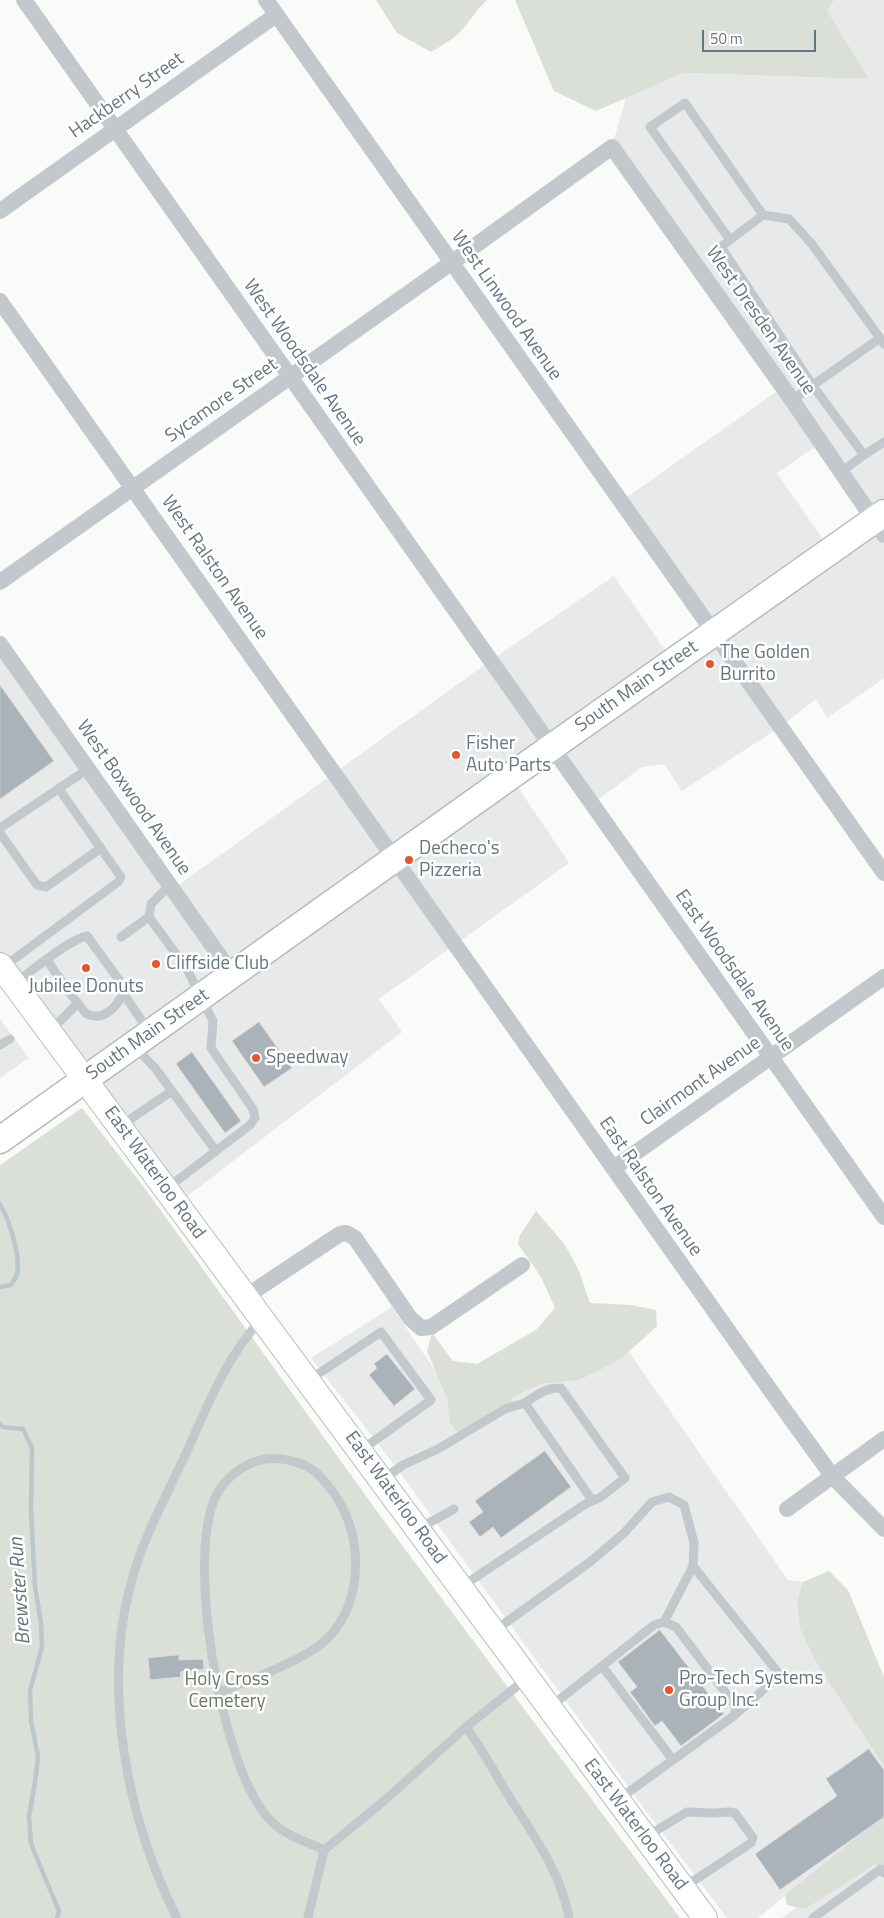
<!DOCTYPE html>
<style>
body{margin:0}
#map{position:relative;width:884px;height:1918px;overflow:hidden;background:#fafaf8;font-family:"Titillium Web",sans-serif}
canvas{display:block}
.scale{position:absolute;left:702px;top:30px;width:114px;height:22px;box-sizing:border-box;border:2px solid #657683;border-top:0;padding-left:6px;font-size:15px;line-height:18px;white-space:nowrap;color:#657683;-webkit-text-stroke:4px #fff;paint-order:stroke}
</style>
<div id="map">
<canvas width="884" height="1918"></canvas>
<div class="scale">50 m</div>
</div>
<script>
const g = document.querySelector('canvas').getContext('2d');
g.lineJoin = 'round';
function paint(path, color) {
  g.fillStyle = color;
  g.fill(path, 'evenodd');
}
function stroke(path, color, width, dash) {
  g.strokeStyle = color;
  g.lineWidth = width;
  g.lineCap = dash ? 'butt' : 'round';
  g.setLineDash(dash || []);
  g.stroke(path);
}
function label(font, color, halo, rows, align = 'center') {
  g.font = font + ' "Titillium Web",sans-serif';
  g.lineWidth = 5;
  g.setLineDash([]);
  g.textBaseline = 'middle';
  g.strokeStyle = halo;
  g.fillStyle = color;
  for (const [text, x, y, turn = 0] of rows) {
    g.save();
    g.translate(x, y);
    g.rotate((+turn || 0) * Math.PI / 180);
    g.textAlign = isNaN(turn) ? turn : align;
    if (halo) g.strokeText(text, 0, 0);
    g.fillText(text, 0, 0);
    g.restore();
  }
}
const built = new Path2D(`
 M834,0H884V678L827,718L816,699L780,727L682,791L664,764L642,767L592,804L552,748L511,777L569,863L379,999L402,1032L177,1204L0,965V644L173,889L490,661L614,576L673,662L713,634L620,502L783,387L612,146L626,98L684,73L869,79L826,11ZM821,443L873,520L831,551L777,473Z
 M0,1019L29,1058L0,1078Z
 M392,1307L451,1394L514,1405L510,1398L541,1384L579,1380L621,1359L629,1352L788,1580L803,1582L797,1601L800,1629L816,1662L884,1767V1817L855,1838L758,1918H727L637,1799L393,1463L311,1358Z
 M884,1846V1918H782Z`);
const green = new Path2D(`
 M376,0H487C476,10 469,23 458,34C450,41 441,46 431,52L397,33Z
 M515,0H834L827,11L869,79L684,73L596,111L554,91Z
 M82,1108L146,1190L384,1521L680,1918H0V1165Z
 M536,1211L565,1245L579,1271L590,1303L630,1305L656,1310L657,1326L621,1359L596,1372L579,1380L541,1384L511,1398L514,1405L458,1434L450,1423L447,1398L427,1351L432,1333L453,1361L477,1364L536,1330L555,1308L541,1277L518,1244L520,1235Z
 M829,1571L848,1590L884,1677V1767L816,1662L800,1629L797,1601L803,1582Z
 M884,1817V1867L874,1865L805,1909L787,1905L785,1895L855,1838Z`);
const stream = new Path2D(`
 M0,1204C9,1220 21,1255 17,1274C16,1278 13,1282 11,1285L0,1287
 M0,1424L3,1427L23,1429L32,1448L31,1511L35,1586L41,1623L42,1647L30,1691L31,1721L38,1756L36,1776L29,1817L31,1844L59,1911L57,1918`);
const building = new Path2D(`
 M0,685L54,761L0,799Z
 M259,1022L292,1068L264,1087L232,1041Z
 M192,1052L241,1121L225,1133L176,1064Z
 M387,1354L415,1389L394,1406L369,1375L377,1368L374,1364Z
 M545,1451L571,1487L501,1538L493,1527L480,1537L469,1522L483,1512L475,1501Z
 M660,1630L724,1714L681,1746L662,1721L655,1726L630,1692L637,1687L618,1662Z
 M179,1655V1660L203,1659L204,1669L180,1672L181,1677L150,1680L148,1658Z
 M869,1749L884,1770V1817L780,1890L755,1854L837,1796L826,1779Z`);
const lane = new Path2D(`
 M730,240L763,215
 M880,338L811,243L789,219L763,215L685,103L650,127L730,240L721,247L813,386L864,455L884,442
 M792,400L880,338L884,344
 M841,472L864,455
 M0,828L88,769
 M0,833L37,885L46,887L101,848
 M149,917L187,969L213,1021L211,1048L253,1109L255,1118L250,1125L166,1189
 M121,937L149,917L151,904L170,885
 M2,968L118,882L121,877L59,789
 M14,984C30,972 70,939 87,936L119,980L123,993C117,1007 103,1022 87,1014C81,1010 53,969 47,960
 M123,993L148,1030
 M50,1031L78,1003
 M0,1045L10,1039
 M135,1047L155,1068L216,1151
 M120,1126L172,1091
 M309,1380L381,1332L431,1400L360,1451
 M382,1480L403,1465L438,1449L505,1409L525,1403
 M418,1529L454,1509
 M693,1566L780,1675L735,1715
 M461,1587L587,1503L601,1497L625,1478L561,1388C546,1387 537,1395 525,1403L592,1500
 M494,1631L590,1562L624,1533L652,1502L669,1497L684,1505L694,1543L693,1566L664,1622
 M602,1666L673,1760
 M219,1693C248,1680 309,1659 329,1637C363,1600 363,1539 337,1498C330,1488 323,1477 313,1470C296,1459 273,1455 254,1462C239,1468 224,1480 217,1494C195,1536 207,1633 216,1678C224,1719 242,1794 273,1823C287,1836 307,1842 324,1850
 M550,1707L654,1625L664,1622L676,1627L735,1705V1715L619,1799
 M466,1727C483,1750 495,1774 510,1798C534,1836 561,1873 569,1918
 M647,1836L687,1812L713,1813L729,1812L735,1813L753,1838L751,1843L684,1887
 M177,1918C127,1819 101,1688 132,1580C144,1535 168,1493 187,1451C208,1405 226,1357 261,1320
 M308,1918L324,1850L384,1801L466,1727L526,1679
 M813,1918L881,1869L884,1873`);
const street = new Path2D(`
 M24,0L884,1217
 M266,0L884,873
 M0,211L276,15
 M0,301L778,1401L833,1477L884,1529
 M0,582L451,263L612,147L792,400L884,535
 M0,644L233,975
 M614,1168L884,977
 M245,1297L340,1234L346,1233L355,1238L410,1318L421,1328L431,1327L522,1265
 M787,1509L884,1439`);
const secondary = new Path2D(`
 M0,965L705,1918`);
const primary = new Path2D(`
 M0,1140L505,780L884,513`);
const markers = [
 [710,664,5,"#e4572e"],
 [456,755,5,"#e4572e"],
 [409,860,5,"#e4572e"],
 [156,964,5,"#e4572e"],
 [86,968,5,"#e4572e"],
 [256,1058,5,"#e4572e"],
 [669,1690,5,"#e4572e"]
];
const streetNames = [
 ["Hackberry Street",127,96,-35],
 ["West Linwood Avenue",506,306,55],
 ["West Dresden Avenue",760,321,55],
 ["West Woodsdale Avenue",304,363,55],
 ["Sycamore Street",222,401,-35],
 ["West Ralston Avenue",214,568,55],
 ["South Main Street",637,687,-35],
 ["West Boxwood Avenue",133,798,55],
 ["East Woodsdale Avenue",734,971,55],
 ["South Main Street",148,1035,-35],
 ["Clairmont Avenue",701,1082,-35],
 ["East Waterloo Road",154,1173,54],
 ["East Ralston Avenue",650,1187,55],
 ["East Waterloo Road",395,1498,54],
 ["East Waterloo Road",635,1825,53]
];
const poiNames = [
 ["The Golden",720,653],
 ["Burrito",720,675],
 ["Fisher",466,744],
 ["Auto Parts",466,766],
 ["Decheco's",419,849],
 ["Pizzeria",419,871],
 ["Cliffside Club",166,964],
 ["Jubilee Donuts",86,987,"center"],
 ["Speedway",266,1058],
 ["Pro-Tech Systems",679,1679],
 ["Group Inc.",679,1701]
];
const parkNames = [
 ["Holy Cross",227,1680],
 ["Cemetery",227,1702]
];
const waterNames = [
 ["Brewster Run",21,1591,-94]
];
paint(built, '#e8e9e9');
paint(green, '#dadfd7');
stroke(stream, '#bbc7cb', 4.5);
paint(building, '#aab3b9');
stroke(building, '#dcdcda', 1);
stroke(secondary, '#b3babf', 26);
stroke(primary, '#b5babe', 29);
stroke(lane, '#c3c8cc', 9);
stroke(street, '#c3c8cc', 16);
stroke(secondary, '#fff', 24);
stroke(primary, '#fff', 26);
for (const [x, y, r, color] of markers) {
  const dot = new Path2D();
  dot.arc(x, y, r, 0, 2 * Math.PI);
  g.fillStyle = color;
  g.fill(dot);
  stroke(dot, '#fff', 2);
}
label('19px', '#657683', '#fff', streetNames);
label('19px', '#657683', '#fff', poiNames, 'left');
label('19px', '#687a64', '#fff', parkNames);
label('italic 20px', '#60757c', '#fff', waterNames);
</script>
